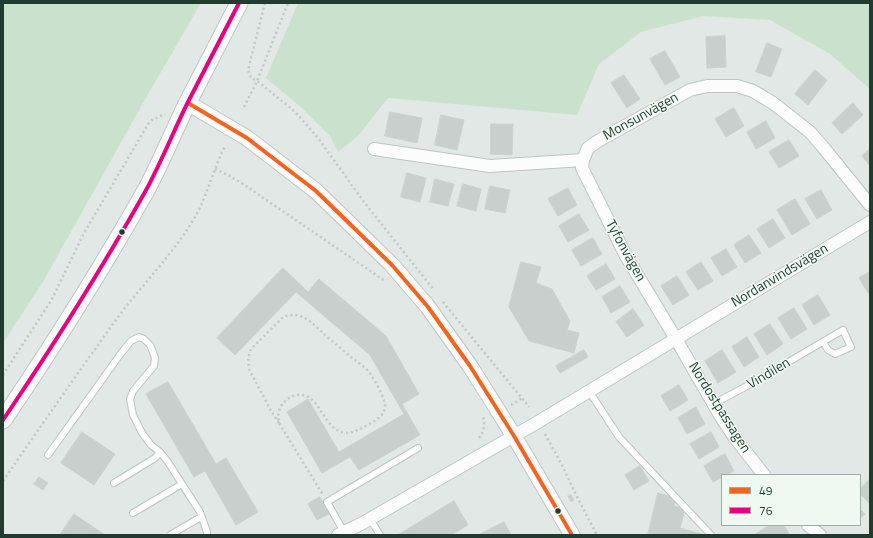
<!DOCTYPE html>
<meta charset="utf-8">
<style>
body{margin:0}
#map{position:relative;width:873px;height:538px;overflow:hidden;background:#e2e8e5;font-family:"Titillium Web",sans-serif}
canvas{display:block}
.frame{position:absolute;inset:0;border:4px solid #1f3c2f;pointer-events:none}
.legend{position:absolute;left:721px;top:474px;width:140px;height:52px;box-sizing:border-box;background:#f0f8f2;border:1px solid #9cada4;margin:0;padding:5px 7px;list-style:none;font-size:12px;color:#1f3c2f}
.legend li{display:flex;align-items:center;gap:8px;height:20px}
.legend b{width:20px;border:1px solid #9cada4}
</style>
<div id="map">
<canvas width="873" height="538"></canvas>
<div class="frame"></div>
<ul class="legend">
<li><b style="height:5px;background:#f26522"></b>49</li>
<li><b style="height:5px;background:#e5007d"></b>76</li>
</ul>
</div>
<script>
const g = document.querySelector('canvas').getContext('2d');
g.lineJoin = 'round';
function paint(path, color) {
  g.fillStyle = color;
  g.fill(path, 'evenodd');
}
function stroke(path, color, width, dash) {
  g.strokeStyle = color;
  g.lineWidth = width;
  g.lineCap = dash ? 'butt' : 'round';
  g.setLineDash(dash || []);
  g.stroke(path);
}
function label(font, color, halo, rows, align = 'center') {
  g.font = font + ' "Titillium Web",sans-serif';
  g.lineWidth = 3;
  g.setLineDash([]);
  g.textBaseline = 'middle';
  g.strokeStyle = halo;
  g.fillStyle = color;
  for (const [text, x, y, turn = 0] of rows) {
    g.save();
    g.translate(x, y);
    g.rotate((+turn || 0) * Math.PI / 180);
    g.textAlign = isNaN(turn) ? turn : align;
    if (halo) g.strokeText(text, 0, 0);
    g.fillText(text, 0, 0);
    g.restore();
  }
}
const green = new Path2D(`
 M3,3H201L143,103L44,280L3,343Z
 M298,3H870V89L830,54L770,20L703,16L641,32L599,64L577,115L388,98L358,136L338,152L330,136L302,108L266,78Z`);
const building = new Path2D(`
 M725,36L726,67L707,68L706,37Z
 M767,43L782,49L771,77L756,72Z
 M665,51L680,77L665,85L650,59Z
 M815,70L827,80L808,105L795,94Z
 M624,75L640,99L627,108L611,83Z
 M853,103L863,115L842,134L832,123Z
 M734,108L744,126L726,137L715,119Z
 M390,112L422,118L417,143L385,136Z
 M441,115L464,120L457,150L435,145Z
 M766,121L775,138L756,149L747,132Z
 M491,124H513L512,155L491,154Z
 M789,140L799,156L779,168L769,152Z
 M870,149V166L862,156Z
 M407,173L426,178L420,202L401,197Z
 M435,179L454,184L448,206L430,202Z
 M463,184L481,189L476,211L457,206Z
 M490,186L510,190L505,213L485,209Z
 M568,188L577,205L558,216L548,199Z
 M821,190L832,210L817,219L805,199Z
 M795,199L810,224L792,235L777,210Z
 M579,214L589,230L568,242L559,226Z
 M773,219L785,238L769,248L757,229Z
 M749,235L761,253L745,263L734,245Z
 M593,238L602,254L581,266L572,250Z
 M726,249L737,267L722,276L711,258Z
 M521,262L541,267L536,283L552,289L570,321L567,330L579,333L574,353L529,341L509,307Z
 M701,262L713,281L698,290L686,272Z
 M606,264L615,279L596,290L587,276Z
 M283,268L308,292L319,279L386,336L419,394L402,404L420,435L359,470L350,457L322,473L287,412L308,399L339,452L404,414L370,355L296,292L235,355L217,338Z
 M870,272V292L868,293L859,278Z
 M677,276L689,295L673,305L661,286Z
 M620,286L630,302L611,313L602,297Z
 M818,295L830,315L814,325L802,305Z
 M794,308L807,329L791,339L778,318Z
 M633,309L644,325L627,337L616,322Z
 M770,324L783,344L767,355L754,334Z
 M747,337L759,357L744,367L732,347Z
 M584,350L588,357L560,373L556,366Z
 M722,350L736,372L718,383L705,361Z
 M168,382L216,464L226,458L258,512L236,525L205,471L194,477L146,394Z
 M679,385L688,400L670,411L661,396Z
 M696,407L705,424L687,434L678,418Z
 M82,432L115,454L94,485L61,463Z
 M711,432L719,447L699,459L690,444Z
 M725,454L734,471L726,475H722V477L713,482L704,466Z
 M640,466L649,481L634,490L625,475Z
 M39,477L48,483L43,490L34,484Z
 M870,479V504L860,494V489Z
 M658,493L676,498L674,506L685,509L680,528L705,535H648Z
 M571,495L574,500L571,502L568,496Z
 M320,497L329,514L317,520L308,504Z
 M454,501L468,525L451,535H398Z
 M860,509L865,514L860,518Z
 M74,514L105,535H60Z
 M504,522L511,535H482L481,534Z
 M770,525H784L789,534L788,535H757L756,534Z`);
const path = new Path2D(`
 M265,3L248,70L251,78L257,81L287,105L298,115L318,138L364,202L434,290
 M244,107L257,81L288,3
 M215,169L228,175L243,184L385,281
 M443,302L529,407
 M3,375L52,299L84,233L150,121L165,114
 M511,405L522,398
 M279,423L271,411L249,369C248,361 248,356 251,349L282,318C288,315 293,314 300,316C309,319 317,327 324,334C333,342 343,350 352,358C357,362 364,366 368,371C373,377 386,399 385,407C384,416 376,420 369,424C360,429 351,435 341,432C320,424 319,388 293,396C288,398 282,403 280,408C278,413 278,418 279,423L323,495
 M545,434L562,465L578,499L597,535
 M479,438C485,430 485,424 483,415
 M3,481C41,426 79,371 118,317C143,284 172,255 194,219C207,196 213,170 225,146`);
const service = new Path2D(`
 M589,391L619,437L711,535
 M713,404L762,378L773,371L843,330L851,347L835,354L828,350L823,342
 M48,455L122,352L131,341L139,337L144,339L150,345L153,352L155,358L154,366L133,391L130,399L133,415L142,433L151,445L160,452L168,462L182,484L200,512L207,532V535
 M114,483L155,458L160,452
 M133,513L182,484
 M370,519L380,535
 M344,532L327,502L418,448
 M170,535L201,517`);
const minor = new Path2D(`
 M374,149L490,166L583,160L588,148L598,141L690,90L707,86H737L753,91L773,103L810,132L823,147L870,205
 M583,160L582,168L626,256L676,339L721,417L735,438L764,475
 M808,525L820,535
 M338,535L361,524L538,422L870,222`);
const tertiary = new Path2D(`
 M188,103L247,138L316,191L392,265L428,307L470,366L514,436L572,535`);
const secondary = new Path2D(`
 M3,420C53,346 101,270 145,192C161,163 173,132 188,102C205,69 222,36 239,3`);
const bus1 = new Path2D(`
 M188,103L247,138L316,191L392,265L428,307L470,366L514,436L572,535`);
const bus2 = new Path2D(`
 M3,420C53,346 101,270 145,192C161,163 173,132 188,102C205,69 222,36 239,3`);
const markers = [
 [122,232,3.5,"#1f3c2f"],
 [558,511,3.5,"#1f3c2f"]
];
const streetNames = [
 ["Monsunvägen",641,117,-29],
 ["Tyfonvägen",625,251,61],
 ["Nordanvindsvägen",780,276,-31],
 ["Vindilen",769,374,-31],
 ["Nordostpassagen",719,408,58]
];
paint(green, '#cae2cd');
paint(building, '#c9cfcc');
stroke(building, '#cbd1cd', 1);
stroke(service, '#bfc5c2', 8);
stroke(minor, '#bfc5c2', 14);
stroke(tertiary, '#bfc5c2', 17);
stroke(secondary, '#bec6c2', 19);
stroke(path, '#bfc8c4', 2.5, [2, 3]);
stroke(service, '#fbfcfb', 6);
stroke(minor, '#fbfcfb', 12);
stroke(tertiary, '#fbfcfb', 15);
stroke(secondary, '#fbfcfb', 17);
stroke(bus1, '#f26522', 4);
stroke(bus2, '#e5007d', 4);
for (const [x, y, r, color] of markers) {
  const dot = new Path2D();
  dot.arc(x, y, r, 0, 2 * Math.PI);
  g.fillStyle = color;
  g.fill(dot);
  stroke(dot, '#f0f8f2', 1.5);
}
label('14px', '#1f3c2f', '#f0f8f2', streetNames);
</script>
